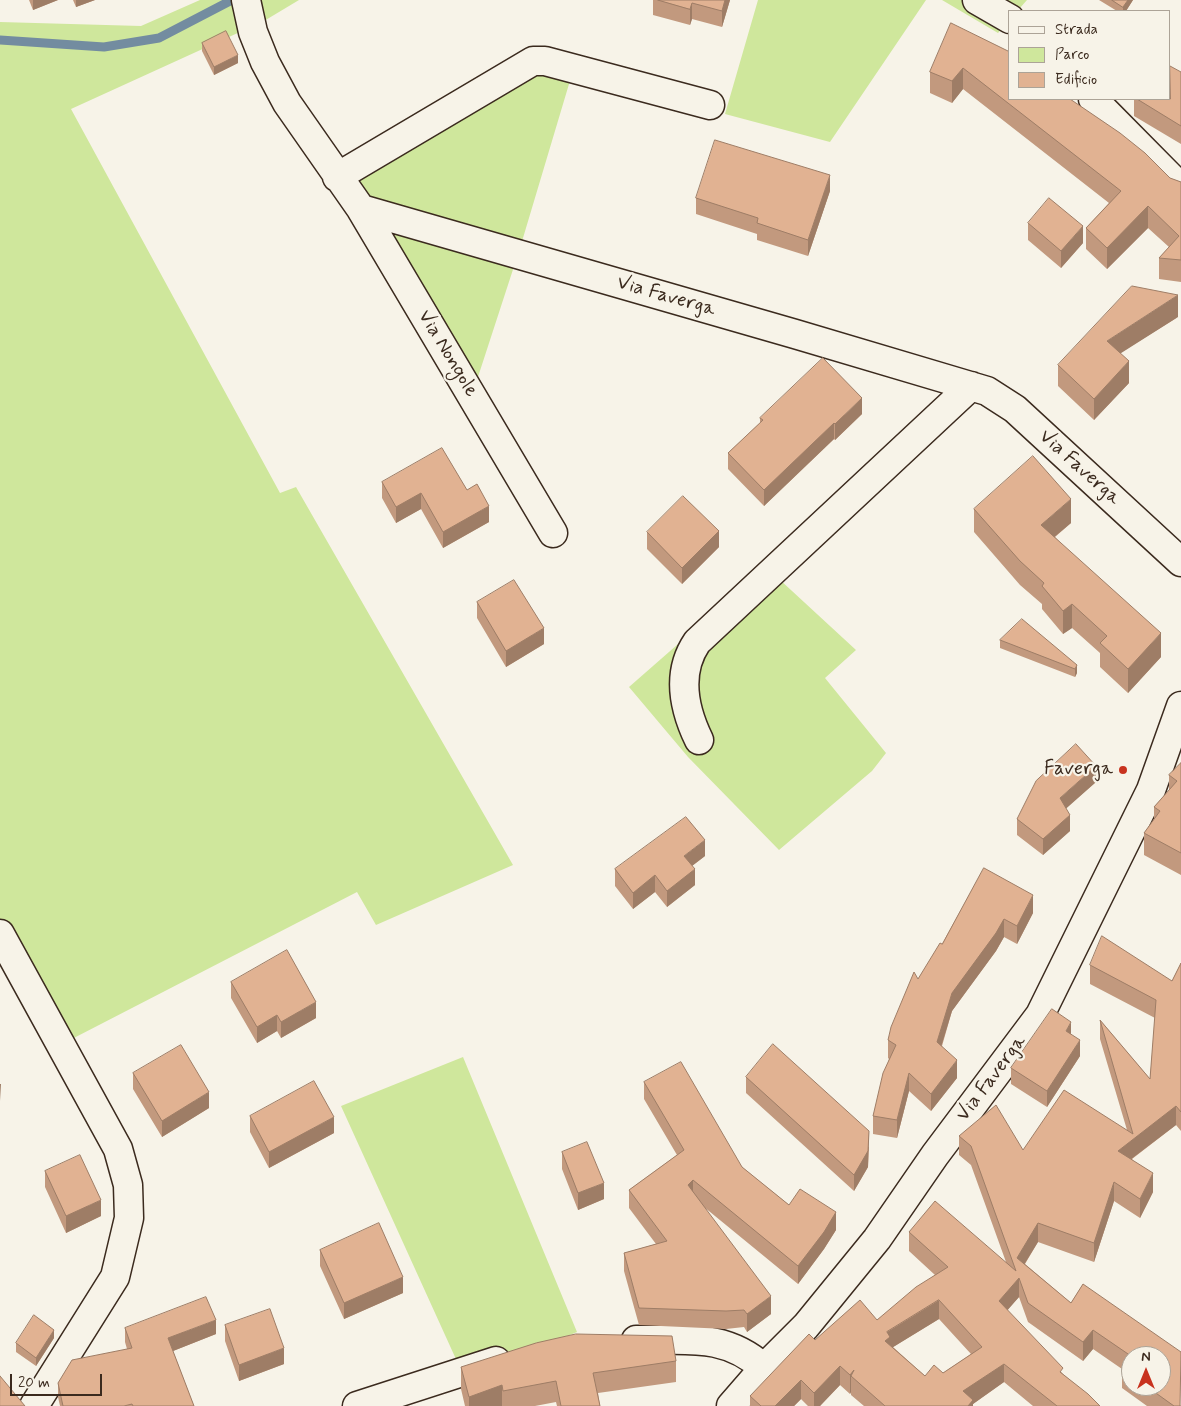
<!DOCTYPE html>
<style>
body{margin:0}
#map{position:relative;width:1181px;height:1406px;overflow:hidden;background:#f7f3e8;font-family:Mynerve,sans-serif}
canvas{display:block}
.legend{position:absolute;left:1008px;top:10px;width:162px;height:90px;box-sizing:border-box;background:#f7f3e8;border:1px solid #aca397;margin:0;padding:6px 9px;list-style:none;font-size:15px;color:#3b2a1e}
.legend li{display:flex;align-items:center;gap:10px;height:25px}
.legend b{width:25px;border:1px solid #aca397}
.north{position:absolute;left:1121px;top:1346px;width:50px;height:50px;box-sizing:border-box;background:#f7f3e8;border:1px solid #aca397;border-radius:50%;rotate:0deg;font-size:14px;font-weight:700;line-height:20px;text-align:center;color:#3b2a1e}
.north::after{content:'';display:block;margin:auto;width:18px;height:22px;background:#c8321e;clip-path:polygon(50% 0,100% 100%,50% 72%,0 100%)}
.scale{position:absolute;left:10px;top:1374px;width:92px;height:22px;box-sizing:border-box;border:2px solid #3b2a1e;border-top:0;padding-left:6px;font-size:15px;line-height:18px;white-space:nowrap;color:#3b2a1e;-webkit-text-stroke:4px #f7f3e8;paint-order:stroke}
</style>
<div id="map">
<canvas width="1181" height="1406"></canvas>
<ul class="legend">
<li><b style="height:6px;background:#f7f3e8"></b>Strada</li>
<li><b style="height:14px;background:#cfe79c"></b>Parco</li>
<li><b style="height:14px;background:#e1b292"></b>Edificio</li>
</ul>
<div class="north">N</div>
<div class="scale">20 m</div>
</div>
<script>
const g = document.querySelector('canvas').getContext('2d');
g.lineJoin = 'round';
function paint(path, color) {
  g.fillStyle = color;
  g.fill(path, 'evenodd');
}
function stroke(path, color, width, dash) {
  g.strokeStyle = color;
  g.lineWidth = width;
  g.lineCap = dash ? 'butt' : 'round';
  g.setLineDash(dash || []);
  g.stroke(path);
}
function label(font, color, halo, rows, align = 'center') {
  g.font = font + ' Mynerve,sans-serif';
  g.lineWidth = 4.5;
  g.setLineDash([]);
  g.textBaseline = 'middle';
  g.strokeStyle = halo;
  g.fillStyle = color;
  for (const [text, x, y, turn = 0] of rows) {
    g.save();
    g.translate(x, y);
    g.rotate((+turn || 0) * Math.PI / 180);
    g.textAlign = isNaN(turn) ? turn : align;
    if (halo) g.strokeText(text, 0, 0);
    g.fillText(text, 0, 0);
    g.restore();
  }
}
const green = new Path2D(`
 M200,0H299L264,21L71,109L280,493L296,487L513,865L376,925L357,892L68,1041L0,948V22L141,26Z
 M758,0H926L830,142L725,114Z
 M942,0H1027L998,33Z
 M527,66L572,74L520,248L476,383L346,171Z
 M766,567L856,650L825,678L886,753L872,771L779,850L688,757L629,687Z
 M463,1057L577,1332L465,1379L341,1106Z`);
const stream = new Path2D(`
 M0,40L104,47L159,38L232,0`);
const minor = new Path2D(`
 M246,0L253,32L265,62L287,103L361,209L553,533
 M337,177L533,61H545L710,105
 M361,209L795,334L987,391L1015,409L1181,562
 M699,740C684,709 676,673 697,642L971,386
 M0,934L118,1149L128,1185L129,1218L115,1277L34,1406
 M636,1340C685,1341 724,1332 764,1368
 M357,1406L496,1361`);
const tertiary = new Path2D(`
 M977,0L1010,19
 M1093,99L1181,188
 M731,1406L764,1368L806,1326L877,1239L935,1155L1040,1015L1151,790L1181,706`);
const wall = new Path2D(`
 M29,0H58L33,10Z
 M73,0H95L76,7Z
 M653,0H730L722,27L692,19L690,25L653,15Z
 M1099,0H1133L1126,11H1117Z
 M951,23L1010,99L1170,178L1181,182V282L1159,279V258L1169,247L1148,228L1107,269L1086,249V228L1109,203L963,89L952,103L930,93V72Z
 M202,43L238,63L214,75L202,51Z
 M1181,72V144L1134,116V99H1170Z
 M830,191L808,256L757,240V234L696,214V198Z
 M1028,223L1083,243L1061,268L1028,240Z
 M1178,317L1120,353L1129,383L1094,420L1058,386V365Z
 M862,414L835,440L834,439L764,506L728,469V453L760,423V418Z
 M382,482L467,490L489,522L443,548L421,509L396,523L382,498Z
 M974,509L1071,523L1055,537L1161,657L1128,693L1100,667V653L1072,628L1063,634L1042,609V604L1020,585L974,532Z
 M647,532L719,547L682,584L647,549Z
 M477,602L544,644L506,667L477,618Z
 M1000,640L1077,665V673L1075,677L1000,648Z
 M1181,763V875L1144,855V833L1154,820V807L1169,791V775Z
 M1096,782L1066,808L1070,831L1043,855L1017,835V819Z
 M705,856L692,866L695,885L667,907L655,892L633,909L615,886V869Z
 M984,868L1033,913L1017,944L1004,937L996,951L952,1011L942,1046L957,1078L931,1111L909,1091L897,1138L873,1134V1116L889,1059L888,1058V1040L918,979L942,944Z
 M1181,963V1131L1176,1125L1132,1159L1153,1192L1140,1218L1114,1201L1094,1262L1038,1242L1025,1264L1071,1303L1083,1284L1181,1406H1147L1122,1388V1369L1093,1349L1083,1361L1028,1322L1019,1297L1007,1310L1063,1374L1100,1406H1033L1004,1382L973,1404V1406H864L851,1395V1392L850,1394L840,1385L820,1406H808L801,1399L794,1406H750V1396L815,1340L877,1320L935,1275L909,1251V1232L1006,1262L971,1165L959,1155V1136L1023,1150L1127,1130L1100,1039V1020L1150,1079L1155,1018L1090,984V965L1172,981ZM939,1319L971,1354L943,1373L925,1376L893,1347ZM1131,1356L1161,1386H1131Z
 M231,982L316,1018L281,1038L277,1031L257,1043L231,998Z
 M1071,1034L1080,1056L1047,1107L1011,1084V1068Z
 M133,1073L209,1108L162,1137L133,1089Z
 M746,1077L869,1147L868,1167L854,1191L746,1093Z
 M644,1082L742,1167L789,1205L836,1230L824,1249L798,1284L704,1207L771,1314L747,1332L744,1327L726,1329L639,1325L624,1271V1253L656,1244L629,1208V1190L677,1155L644,1099Z
 M250,1116L334,1133L269,1168L250,1132Z
 M562,1152L604,1199L578,1210L562,1169Z
 M45,1171L101,1216L66,1233L45,1187Z
 M320,1250L403,1293L344,1319L320,1266Z
 M225,1325L284,1364L239,1381L225,1341Z
 M125,1328L216,1334L173,1351L194,1406H60L58,1397V1383L127,1349L125,1342Z
 M54,1338L36,1366L16,1352V1343Z
 M676,1361V1382L598,1393L600,1406H557L556,1402L535,1406H465L461,1389V1367Z`);
const shadedWall = new Path2D(`
 M33,0H58L33,10Z
 M76,0H95L76,7Z
 M725,0H730L722,27V11Z
 M1128,0H1133L1126,11H1123V7Z
 M692,3V19L690,25V9Z
 M238,55V63L214,75V67Z
 M963,68V89L952,103V81Z
 M830,175V191L808,256V240Z
 M1148,206V228L1107,269V248Z
 M1083,226V243L1061,268V251Z
 M1178,295V317L1107,362V341Z
 M1129,361V383L1094,420V399Z
 M862,398V414L835,440V424Z
 M834,423V439L764,506V490Z
 M421,493V509L396,523V507Z
 M1071,499V523L1041,548V525Z
 M489,506V522L443,548V532Z
 M719,531V547L682,584V568Z
 M1072,604V628L1063,634V611Z
 M544,628V644L506,667V651Z
 M1161,633V657L1128,693V669Z
 M1077,665V673L1075,677V669Z
 M1096,766V782L1060,814V798Z
 M1070,815V831L1043,855V839Z
 M705,840V856L684,872V856Z
 M695,869V885L667,907V891Z
 M655,875V892L633,909V893Z
 M1033,895V913L1017,944V926Z
 M1004,919V937L996,951L952,1011L937,1060V1042L952,993Z
 M316,1002V1018L281,1038V1022Z
 M277,1015V1031L257,1043V1027Z
 M1071,1022V1038L1066,1031Z
 M1080,1040V1056L1047,1107V1091Z
 M957,1060V1078L931,1111V1094Z
 M909,1073V1091L897,1138V1120Z
 M0,1084H1L0,1101Z
 M209,1092V1108L162,1137V1121Z
 M1176,1106V1125L1118,1169V1151Z
 M334,1117V1133L269,1168V1152Z
 M869,1131L868,1167L854,1191V1175Z
 M1153,1173V1192L1140,1218V1199Z
 M693,1180V1198L688,1185Z
 M1114,1182V1201L1094,1262V1243Z
 M604,1183V1199L578,1210V1193Z
 M101,1200V1216L66,1233V1216Z
 M836,1212V1230L824,1249L798,1284V1266Z
 M1038,1223V1242L1017,1276V1258Z
 M403,1277V1293L344,1319V1303Z
 M1019,1278V1297L999,1320V1301Z
 M771,1296V1314L747,1332V1314Z
 M939,1300V1319L890,1349L885,1341L887,1332Z
 M216,1320V1334L168,1353V1338Z
 M54,1330V1338L36,1366V1358Z
 M1093,1330V1349L1083,1361V1342Z
 M284,1348V1364L239,1381V1365Z
 M1004,1364V1382L973,1404V1406H963V1391Z
 M840,1366V1385L820,1406H814V1393Z
 M854,1370L851,1376V1392L850,1394V1375Z
 M801,1380V1399L794,1406H775Z
 M502,1385V1406H469V1397Z`);
const building = new Path2D(`
 M658,0H725L722,11L692,3L690,9Z
 M1112,0H1128L1123,7Z
 M951,23L1010,52V99H1070L1120,133L1145,153L1170,178L1181,182V260L1159,258L1179,236L1148,206L1107,248L1086,228L1121,191L963,68L952,81L930,72Z
 M226,31L238,55L214,67L202,43Z
 M1170,66L1181,72V126L1137,99H1170Z
 M715,140L830,175L808,240L757,223L758,218L696,198Z
 M1049,198L1083,226L1061,251L1028,223Z
 M1132,286L1178,295L1107,341L1129,361L1094,399L1058,365Z
 M823,358L862,398L835,424L834,423L764,490L728,453L763,420L760,418Z
 M442,448L467,490L477,484L489,506L443,532L421,493L396,507L382,482Z
 M1033,456L1071,499L1041,525L1161,633L1128,669L1100,643L1107,636L1072,604L1063,611L1042,586L1044,583L1020,561L974,509Z
 M683,496L719,531L682,568L647,532Z
 M514,580L544,628L506,651L477,602Z
 M1022,619L1077,665L1075,669L1000,640Z
 M1076,744L1096,766L1060,798L1070,815L1043,839L1017,819L1036,781Z
 M1181,763V853L1144,833L1160,811L1154,807L1177,781L1169,775Z
 M686,817L705,840L684,856L695,869L667,891L655,875L633,893L615,869Z
 M984,868L1033,895L1017,926L1004,919L996,933L952,993L937,1042L957,1060L931,1094L909,1073L897,1120L873,1116L883,1073L896,1045L888,1040L891,1027L914,972L918,979L940,943L942,944Z
 M1102,936L1172,981L1181,963V1112L1176,1106L1118,1151L1153,1173L1140,1199L1114,1182L1094,1243L1038,1223L1017,1258L1071,1303L1083,1284L1181,1352L1180,1406H1174L1146,1386H1161V1356H1131L1093,1330L1083,1342L1028,1303L1019,1278L999,1301L1063,1368L1060,1372L1088,1394L1100,1406H1057L1004,1364L963,1391L973,1400L968,1406H885L851,1376L854,1370L850,1375L840,1366L814,1393L801,1380L775,1406H761L750,1396L809,1334L815,1340L860,1300L877,1320L916,1287L948,1267L909,1232L935,1201L1016,1271L971,1146L959,1136L996,1105L1023,1150L1064,1090L1133,1134L1100,1020L1150,1079L1156,1000L1090,965ZM939,1300L982,1347L943,1373L934,1365L925,1376L885,1341L890,1337L887,1332Z
 M287,950L316,1002L281,1022L277,1015L257,1027L231,982Z
 M1052,1009L1071,1022L1066,1031L1080,1040L1047,1091L1011,1068Z
 M773,1044L869,1131L868,1151L854,1175L746,1077Z
 M181,1045L209,1092L162,1121L133,1073Z
 M681,1062L742,1167L789,1205L800,1189L836,1212L824,1232L798,1266L693,1180L688,1185L771,1296L747,1314L744,1310L726,1311L639,1308L624,1253L667,1241L629,1190L684,1150L644,1082Z
 M314,1081L334,1117L269,1152L250,1116Z
 M587,1142L604,1183L578,1193L562,1152Z
 M80,1155L101,1200L66,1216L45,1171Z
 M379,1223L403,1277L344,1303L320,1250Z
 M206,1297L216,1320L168,1338L194,1406H133L132,1404L124,1406H63L58,1383L72,1360L132,1348L125,1328Z
 M270,1309L284,1348L239,1365L225,1325Z
 M34,1315L54,1330L36,1358L16,1343Z
 M576,1334L672,1336L676,1361L593,1373L600,1406H561L556,1381L503,1391L502,1385L469,1397L461,1367L536,1343Z
 M1131,1357V1376L1122,1370Z
 M0,1376L25,1406H0Z`);
const markers = [
 [1123,770,5,"#c8321e"]
];
const streetNames = [
 ["Via Faverga",666,297,16],
 ["Via Nongole",447,354,59],
 ["Via Faverga",1079,468,42],
 ["Via Faverga",992,1079,-53]
];
const poiNames = [
 ["Faverga",1113,770]
];
paint(green, '#cfe79c');
stroke(stream, '#738ca0', 9);
stroke(minor, '#3b2a1e', 31);
stroke(tertiary, '#3b2a1e', 31);
stroke(minor, '#f7f3e8', 28);
stroke(tertiary, '#f7f3e8', 28);
paint(wall, '#c2997e');
paint(shadedWall, '#9e7d66');
paint(building, '#e1b292');
stroke(building, '#9e7d66', 1);
for (const [x, y, r, color] of markers) {
  const dot = new Path2D();
  dot.arc(x, y, r, 0, 2 * Math.PI);
  g.fillStyle = color;
  g.fill(dot);
  stroke(dot, '#f7f3e8', 2);
}
label('20px', '#3b2a1e', '#f7f3e8', streetNames);
label('20px', '#3b2a1e', '#f7f3e8', poiNames, 'right');
</script>
